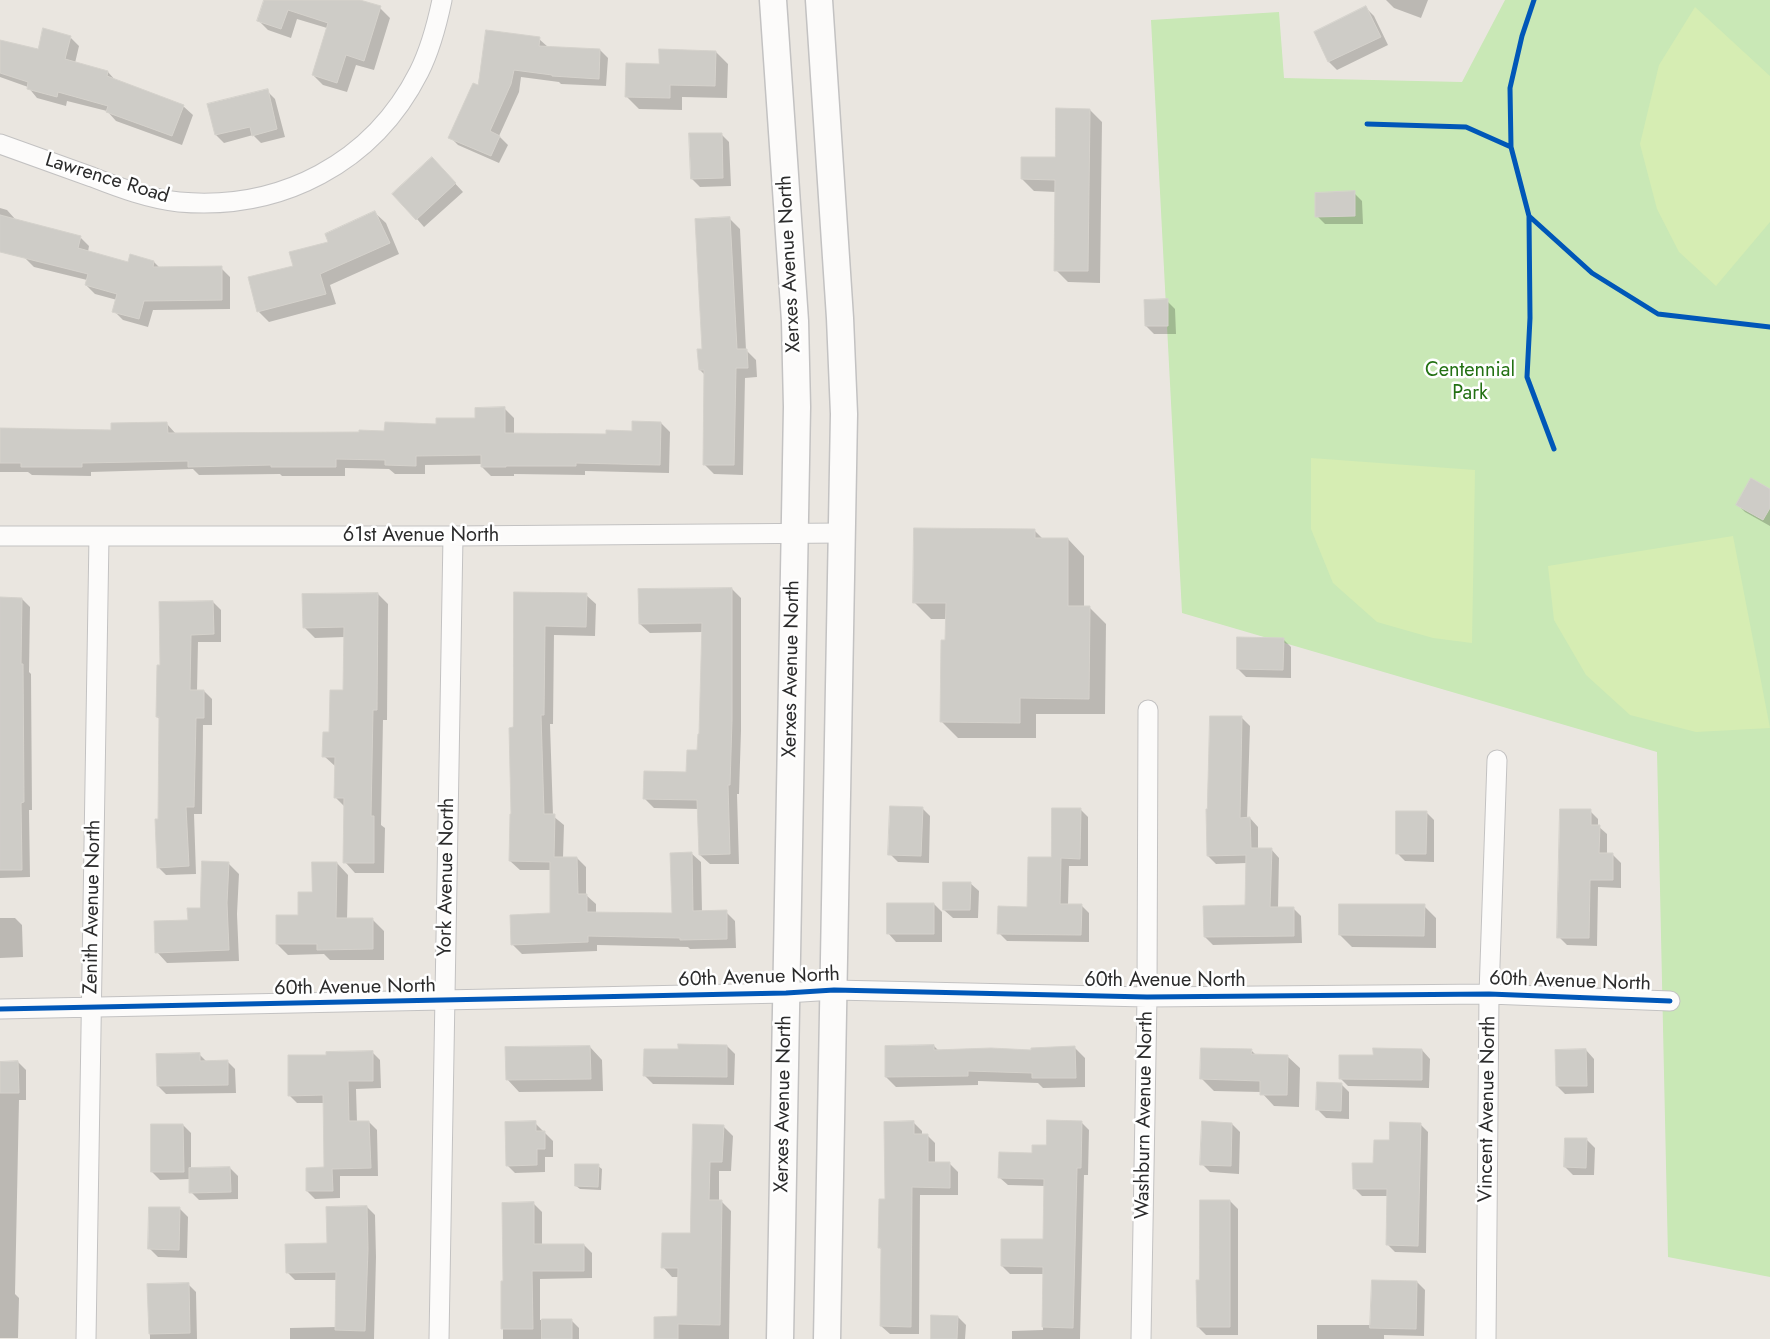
<!DOCTYPE html>
<style>
body{margin:0}
canvas{display:block;background:#eae6e0}
</style>
<canvas width="1770" height="1339"></canvas>
<script>
const g = document.querySelector('canvas').getContext('2d');
g.lineJoin = 'round';
function paint(path, color) {
  g.fillStyle = color;
  g.fill(path, 'evenodd');
}
function stroke(path, color, width, dash) {
  g.strokeStyle = color;
  g.lineWidth = width;
  g.lineCap = dash ? 'butt' : 'round';
  g.setLineDash(dash || []);
  g.stroke(path);
}
function label(font, color, halo, rows, align = 'center') {
  g.font = font + ' Jost,sans-serif';
  g.lineWidth = 5;
  g.setLineDash([]);
  g.textBaseline = 'middle';
  g.strokeStyle = halo;
  g.fillStyle = color;
  for (const [text, x, y, turn = 0] of rows) {
    g.save();
    g.translate(x, y);
    g.rotate((+turn || 0) * Math.PI / 180);
    g.textAlign = isNaN(turn) ? turn : align;
    if (halo) g.strokeText(text, 0, 0);
    g.fillText(text, 0, 0);
    g.restore();
  }
}
const green = new Path2D(`
 M1505,0H1770V1277L1668,1257L1657,752L1182,613L1151,20L1279,12L1284,78L1462,82Z`);
const pitch = new Path2D(`
 M1695,7L1770,76V222L1716,286L1679,252L1657,209L1640,144L1659,65Z
 M1311,458L1475,470L1472,643L1433,638L1377,622L1333,583L1311,529Z
 M1733,536L1770,728L1696,732L1630,715L1586,675L1554,620L1548,566Z`);
const shadow = new Path2D(`
 M263,0H355L380,8L390,18L374,70L356,65L347,92L323,85L313,75L327,28L297,19L291,38L268,30L258,20L265,1Z
 M1386,0H1428L1421,18L1394,8Z
 M1366,8L1374,16L1388,45L1337,70L1329,62L1315,33Z
 M70,37L79,46L75,63L108,72L116,81L183,106L193,115L182,145L116,121L107,111L67,101L66,106L37,98L28,87L0,77V41L39,50Z
 M539,39L548,47L600,50L608,58L606,86L561,84L559,82L521,77L519,92L499,136L508,145L499,163L458,145L450,137L479,87Z
 M716,52L728,64L727,98L682,97V110L639,109L626,96L660,65Z
 M267,91L275,99L285,137L261,143L253,135L224,143L216,135Z
 M1090,110L1102,122L1100,283L1068,282L1056,270V192L1034,191L1022,179L1057,158Z
 M721,134L729,142L731,186L700,187L692,179Z
 M440,167L463,192L424,227L417,219Z
 M1354,193L1362,201L1363,224H1325L1317,216Z
 M0,208L7,210L16,220L80,237L89,246L88,252L129,263L154,262L160,268H221L230,277V309L153,310L148,327L123,320L114,311L117,300L95,294L86,285L87,280L34,267L24,257L0,248Z
 M375,213L386,223L399,254L330,285L336,304L269,322L258,311L294,266Z
 M730,219L740,229L746,350L756,360L757,377L745,378L743,475L714,474L704,464L706,376L700,370Z
 M1167,301L1175,309L1176,334H1154L1146,326Z
 M504,408L514,418V435H607L633,432L661,423L670,432L669,473L585,471V475L514,474V476H491L482,467V464L425,465V474H395L389,469L345,468V476H282L280,474L199,475L193,469L91,472V476L32,475L28,472H0V428L112,431L167,424L176,434L385,432L476,419Z
 M1770,490V526L1745,512L1737,504Z
 M1034,530L1043,539H1068L1084,556V607H1089L1106,624L1105,714H1036V738H958L941,721L947,619H931L914,602Z
 M732,589L741,598V731L739,794H737L739,864H710L700,855L699,809L654,808L645,799L688,773L698,751L701,736L703,632L650,633L640,624Z
 M516,593L586,595L596,604L595,636L554,635L553,724H550L553,816L564,825L563,858H577L586,867V895L596,904V913L673,915L691,853L701,862L702,912H726L735,921L736,948L690,949L688,947L597,945V951L522,954L512,944L551,915V870H520L510,861L513,815Z
 M378,594L388,604L387,720H383L381,825L385,828L384,873H355L345,862L346,808L336,798V767L324,756L344,692L345,637L315,638L304,627Z
 M0,599H22L30,607L29,672L31,674L32,810H29L30,877L0,878Z
 M213,602L221,610V642H198L197,691H204L212,699V725H203L202,814H194L196,874L166,875L158,867L161,720L157,717L161,666Z
 M1283,639L1291,647V678L1246,677L1238,669Z
 M1242,718L1250,726L1247,819L1250,818L1258,827V849H1271L1279,858L1278,908H1293L1301,916L1302,943L1213,945L1205,937L1246,906L1247,863L1216,864L1208,856Z
 M922,808L930,816L929,863L898,862L890,854Z
 M1080,809L1088,817V866H1069L1068,905H1081L1089,913V942L1007,941L999,933L1028,908L1052,858Z
 M1590,811L1598,819V826L1607,834V855H1613L1621,863V888L1598,887L1597,946L1567,945L1559,937Z
 M1426,812L1434,820V862L1405,861L1397,853Z
 M228,863L239,874L237,914L239,961L167,963L157,952L201,909Z
 M337,863L348,875L347,920L372,919L384,931V960H330L324,954L288,955L277,944L300,916L313,893Z
 M970,883L979,891L978,918H953L944,910Z
 M934,904L942,912V942H896L888,933Z
 M1424,906L1436,918V948L1352,947L1340,935Z
 M0,918H15L22,925L23,957L0,958Z
 M727,1046L735,1054L734,1085L653,1084L645,1076L679,1050Z
 M934,1046L939,1051L1033,1052L1075,1048L1085,1058V1087L1043,1088L1038,1083L978,1081V1085L896,1087L886,1077Z
 M590,1047L602,1060L603,1091L519,1092L507,1079Z
 M1251,1050L1257,1056H1287L1300,1068L1299,1107L1274,1106L1261,1092L1214,1091L1202,1079Z
 M1422,1050L1430,1059L1429,1088L1348,1086L1340,1078L1374,1057Z
 M1586,1050L1594,1059V1093L1565,1094L1557,1086Z
 M372,1052L380,1060L381,1088L356,1089L357,1122H369L377,1130L378,1176H340V1198L315,1199L307,1191L326,1169L324,1103H297L289,1095L327,1056Z
 M199,1054L207,1062L227,1061L235,1069L236,1093L166,1094L158,1086Z
 M18,1062L26,1070V1100H19L15,1294L19,1298L18,1338H0V1063Z
 M1341,1084L1349,1092V1119L1326,1118L1318,1110Z
 M1081,1122L1089,1130L1088,1175H1084L1080,1339H1012V1331L1043,1330L1044,1274H1010L1002,1266L1045,1240V1186L1008,1185L1000,1178Z
 M535,1123L553,1141V1157H545V1172L515,1173L507,1165Z
 M914,1123L922,1131V1135H927L935,1143V1163L950,1164L958,1172V1195H920L919,1334H890L881,1326L882,1250L879,1247L886,1200Z
 M1232,1124L1240,1132L1239,1174L1210,1172L1202,1164Z
 M1420,1124L1428,1132L1426,1253L1395,1252L1387,1244L1388,1196H1362L1354,1188L1375,1164L1391,1142Z
 M183,1125L191,1133V1169L230,1168L238,1176V1199L199,1200L191,1192L190,1179L160,1180L152,1172Z
 M695,1126H723L733,1136L731,1171H719V1201H721L731,1211L729,1339H655L678,1317L679,1277H672L663,1267L691,1234Z
 M1587,1140L1595,1148L1594,1175H1573L1565,1167Z
 M598,1166L602,1169L601,1190L580,1189L576,1186Z
 M1230,1201L1238,1209V1335H1206L1198,1327L1200,1281Z
 M503,1204H534L542,1212V1245H584L592,1253V1278L540,1279V1320H571L579,1328V1339H503Z
 M367,1207L375,1215L376,1257L374,1339H290V1328L336,1327L337,1280H295L287,1272L328,1244Z
 M180,1209L188,1217L187,1258L158,1257L150,1249Z
 M1417,1282L1425,1290L1424,1336L1384,1335V1339H1317V1325H1372Z
 M188,1284L196,1292L197,1339H150L149,1286Z
 M958,1317L966,1325L965,1339H932Z`);
const building = new Path2D(`
 M264,0H360L381,6L364,61L346,55L337,83L312,75L328,23L288,10L281,29L257,21Z
 M1366,6L1381,37L1328,62L1314,32Z
 M43,28L71,36L65,59L108,71L107,76L184,105L172,136L106,112L108,106L58,92L57,97L27,89L28,82L0,73V40L38,49Z
 M486,30L540,37L539,46L600,49L599,79L552,76V75L514,70L511,84L490,131L500,136L491,156L448,138L473,83L478,85Z
 M659,49L716,51L715,86L670,85V98L625,97L626,63L659,64Z
 M268,89L277,129L252,136L250,127L215,135L207,104Z
 M1056,108L1090,109L1088,271H1054L1055,180L1021,179V157H1055Z
 M689,133H722L723,178L691,179Z
 M432,157L456,183L416,220L392,194Z
 M1355,191V216L1315,217V193Z
 M375,211L390,243L320,274L326,294L257,312L248,277L293,266L289,252L328,242L325,234Z
 M0,215L81,236L78,248L128,262L130,254L154,261L153,267L222,266V300L144,301L139,319L112,312L117,294L85,285L88,274L0,252Z
 M730,217L737,349H747L748,368H736L734,465H703L704,370H699L697,349H702L695,219Z
 M1168,299V326H1145L1144,300Z
 M505,407V433L606,434V430L632,431V421L661,422L660,465L576,463V466H506V467H481V455L416,456V466L385,465V460L336,459V467H271V465L188,467V461L82,463V467H21V463H0V428L111,430V423L167,422L168,433L359,432V430L384,431L385,422L436,424V418H475V408Z
 M1751,478L1770,489V508L1763,520L1736,505Z
 M914,528L1035,529V538H1068V606H1090L1089,699L1020,698V723L940,722L941,640H945L946,603H913Z
 M732,588V720L730,785H728L730,854L699,855L697,800L643,799L644,771L686,772L687,750H697L698,734H699L702,623L639,624L638,589Z
 M514,592L587,593L586,627L545,626L544,715H541L544,814H555L554,857H577L578,894H587V912L672,913L670,853L692,852L693,911L727,910V939L680,940V938L588,936V942L511,945L510,915L550,913V862L509,861L510,814H511L509,728L513,727Z
 M378,593L377,710H373L371,816H374V863H343L344,798H334L335,757H322L323,732H329L330,690H343L344,627L303,628L302,594Z
 M0,597L22,598L21,664H23L24,802L21,803L22,870H0Z
 M213,601L214,634L191,635L190,690H204V718H196L194,807H186L189,866L157,868L155,819H158L159,717H156L157,665H160L159,602Z
 M1237,637L1284,638L1283,670L1237,669Z
 M1210,716H1242L1240,818L1250,817L1251,848H1272L1270,907H1294V936L1204,937L1203,906L1245,905L1246,855L1207,856L1206,809H1207Z
 M890,806L923,807L921,856L888,855Z
 M1052,808H1081L1080,859L1061,858L1060,904H1082L1081,935L997,934L998,906L1027,907L1028,857H1051Z
 M1560,809H1591V825H1600L1599,853H1613V880H1590L1589,938H1557Z
 M1396,811H1427L1426,854H1396Z
 M202,861L229,862L227,903L229,950L155,953L154,921L188,920L187,908H200Z
 M312,862H337L336,918H373V949L317,950V944H276V915H298V892H312Z
 M943,882H971L970,910H943Z
 M887,903H934V934H887Z
 M1339,904H1425L1424,936L1339,935Z
 M678,1044L727,1045V1077L643,1076L644,1049H678Z
 M934,1045V1050L991,1048L1031,1050V1048L1075,1046L1076,1078H1032V1073L968,1071V1076L885,1077V1046Z
 M590,1046L591,1079L506,1080L505,1047Z
 M1201,1048L1252,1049L1251,1054L1288,1055L1287,1095H1260V1081L1200,1079Z
 M1373,1048L1422,1049V1080L1339,1079V1055H1373Z
 M1586,1049L1587,1086H1556L1555,1050Z
 M373,1051V1081H348L349,1121H369L371,1168L332,1169L333,1191H306V1168L324,1167L323,1095L288,1096V1055H326V1052Z
 M200,1053V1061L228,1060V1085L157,1086L156,1054Z
 M18,1061L19,1093H0V1062Z
 M1317,1082L1342,1083L1341,1111L1316,1110Z
 M1047,1120L1082,1121L1081,1168H1077L1073,1328L1042,1327L1043,1267L1001,1266V1239H1043L1044,1179L998,1178L999,1152L1032,1153V1145H1046Z
 M536,1121V1131H545V1149H537V1165L506,1166L505,1122Z
 M914,1121V1134H928V1162H950V1188L912,1187L911,1327L880,1326L881,1248H878L879,1199H885L884,1122Z
 M1202,1121L1232,1123L1231,1166L1200,1165Z
 M1390,1122L1421,1123L1418,1246L1386,1245L1387,1189H1353L1352,1163H1373L1374,1140H1389Z
 M151,1124H183L184,1172H151Z
 M693,1124L724,1125L722,1162H710L709,1200H722L720,1325L678,1324V1339H654V1317L677,1316L678,1268H661L662,1233H690Z
 M1565,1138H1587L1586,1168L1564,1167Z
 M575,1164H599L598,1187L575,1186Z
 M230,1167L231,1192L189,1193V1168Z
 M1200,1200H1230V1327H1197L1196,1280H1199Z
 M534,1202V1244H584V1271H532L533,1329H501V1281H503L502,1203Z
 M367,1206L368,1249L365,1331L335,1330L336,1272L286,1273L285,1244L327,1243L326,1207Z
 M149,1207H180L179,1250L148,1249Z
 M1372,1280L1417,1281L1416,1329L1370,1328Z
 M189,1283L190,1333L149,1334L147,1284Z
 M931,1315L958,1316L957,1339H931Z
 M542,1319H572V1339H542Z`);
const street = new Path2D(`
 M0,144C31,155 62,166 92,177C120,188 150,199 179,202C281,211 373,163 419,72C430,50 437,24 442,0
 M0,536H453L843,533
 M0,1009L786,993L834,990L1147,997L1489,994L1670,1001
 M86,1339L99,536
 M439,1339L453,536
 M1141,1339L1147,997L1148,710
 M1486,1339L1489,994L1497,760`);
const secondary = new Path2D(`
 M773,0L795,321L797,407L780,1339
 M819,0L840,318L844,414L827,1339`);
const cycleway = new Path2D(`
 M1367,124L1466,127L1511,147L1529,216L1592,273L1658,314L1770,327
 M1511,147L1510,88L1522,36L1534,0
 M1529,216L1530,318L1527,377L1554,449
 M0,1009L786,993L834,990L1147,997L1489,994L1670,1001`);
const streetNames = [
 ["Lawrence Road",107,179,17],
 ["Xerxes Avenue North",790,264,-93],
 ["61st Avenue North",421,536],
 ["Xerxes Avenue North",792,669,-89],
 ["York Avenue North",447,877,-89],
 ["Zenith Avenue North",93,907,-89],
 ["60th Avenue North",759,978,-2],
 ["60th Avenue North",1165,981],
 ["60th Avenue North",1570,982,2],
 ["60th Avenue North",355,988,-1],
 ["Xerxes Avenue North",784,1104,-89],
 ["Vincent Avenue North",1488,1109,-89],
 ["Washburn Avenue North",1145,1115,-89]
];
const parkNames = [
 ["Centennial",1470,371],
 ["Park",1470,394]
];
paint(green, '#c9e8b6');
paint(pitch, '#d6edb3');
paint(shadow, '#0003');
paint(building, '#ceccc7');
stroke(building, '#d5d2cc', 1);
stroke(street, '#c3c2c2', 21);
stroke(secondary, '#c3c2c2', 29);
stroke(street, '#fcfbfa', 19);
stroke(secondary, '#fcfbfa', 26);
stroke(cycleway, '#0057b8', 5);
label('20px', '#2b2b2b', '#fff', streetNames);
label('20px', '#237113', '#fff', parkNames);
</script>
